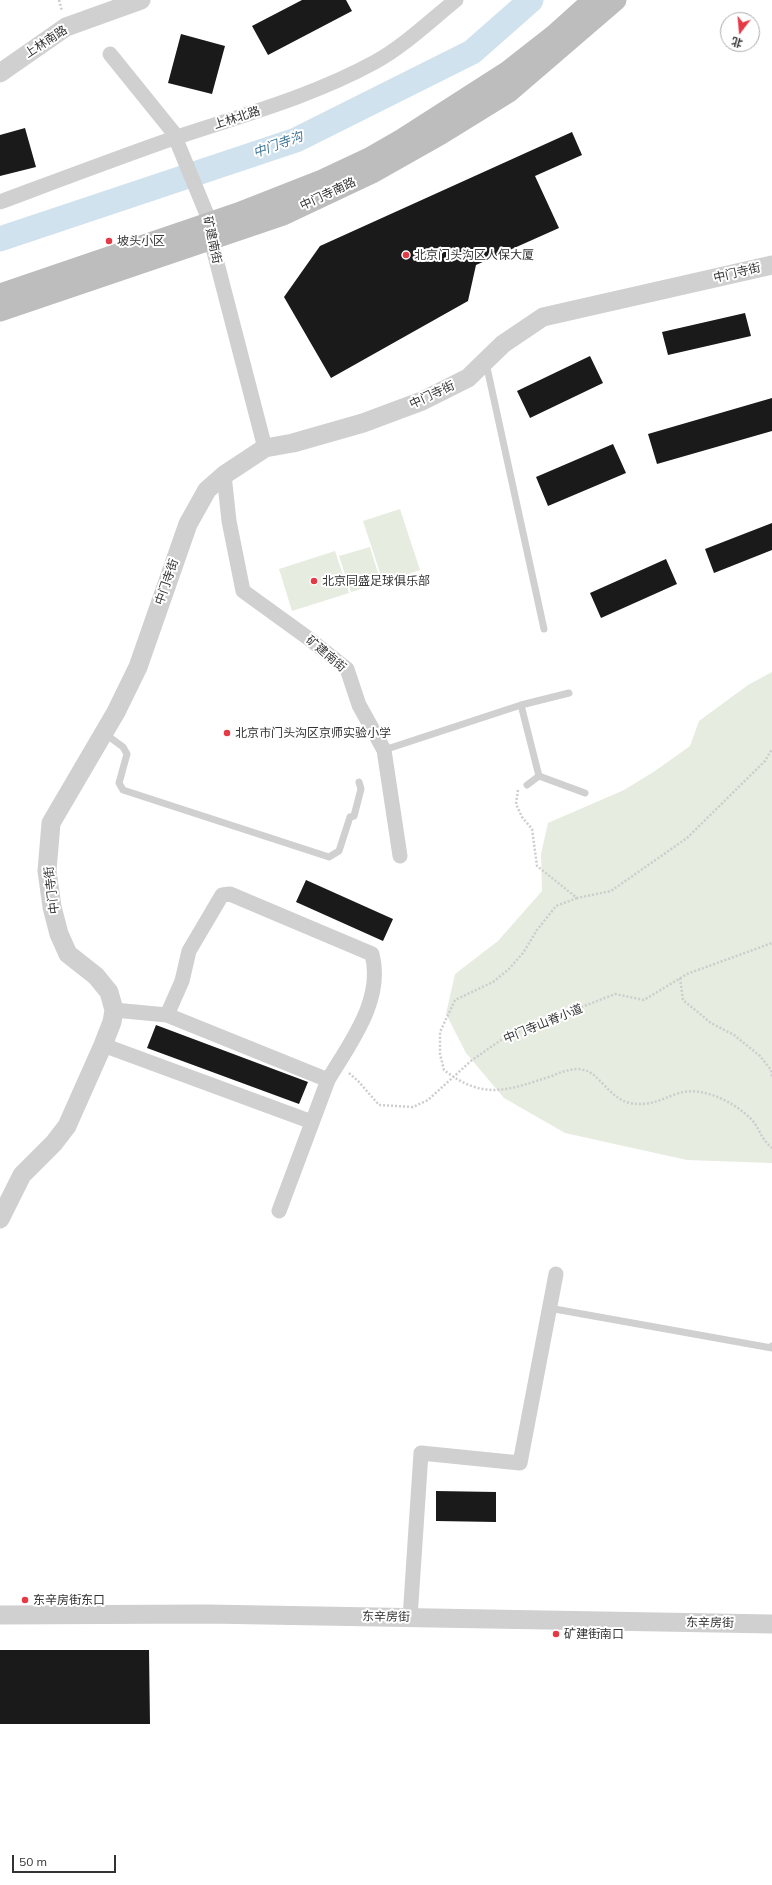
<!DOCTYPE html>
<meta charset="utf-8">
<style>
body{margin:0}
#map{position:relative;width:772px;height:1885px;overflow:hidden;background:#fff;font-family:Mulish,"Noto Sans SC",sans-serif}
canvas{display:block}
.north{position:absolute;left:720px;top:12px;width:40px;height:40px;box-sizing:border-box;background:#fff;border:1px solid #adadad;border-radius:50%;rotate:196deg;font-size:11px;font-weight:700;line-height:16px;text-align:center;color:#333}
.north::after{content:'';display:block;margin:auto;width:14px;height:18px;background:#e63946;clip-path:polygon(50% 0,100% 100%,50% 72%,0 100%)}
.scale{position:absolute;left:12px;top:1855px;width:104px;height:18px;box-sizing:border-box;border:2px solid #333;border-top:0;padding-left:5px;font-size:12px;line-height:14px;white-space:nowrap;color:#333;-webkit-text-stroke:3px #fff;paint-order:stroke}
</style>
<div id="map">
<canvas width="772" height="1885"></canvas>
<div class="north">北</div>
<div class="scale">50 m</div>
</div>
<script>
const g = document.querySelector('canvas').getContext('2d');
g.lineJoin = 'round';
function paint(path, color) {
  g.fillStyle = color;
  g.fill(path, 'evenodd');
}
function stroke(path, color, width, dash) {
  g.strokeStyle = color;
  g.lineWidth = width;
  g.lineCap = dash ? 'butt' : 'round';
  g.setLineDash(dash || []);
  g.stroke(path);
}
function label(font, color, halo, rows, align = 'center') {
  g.font = font + ' Mulish,"Noto Sans SC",sans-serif';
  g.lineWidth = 4;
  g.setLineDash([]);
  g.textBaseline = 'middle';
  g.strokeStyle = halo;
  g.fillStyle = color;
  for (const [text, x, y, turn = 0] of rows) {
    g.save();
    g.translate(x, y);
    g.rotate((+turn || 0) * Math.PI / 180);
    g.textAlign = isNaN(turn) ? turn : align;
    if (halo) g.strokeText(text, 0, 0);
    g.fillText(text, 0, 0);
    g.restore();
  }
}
const green = new Path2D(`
 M400,509L420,570L383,582L363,521Z
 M370,547L381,583L351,592L339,556Z
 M335,551L349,593L292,611L279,569Z
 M772,672V1163L687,1160L565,1133L504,1098L466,1053L446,1014L455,974L498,941L542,891L541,854L548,823L624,790L655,771L690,746L699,721L748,685Z`);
const river = new Path2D(`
 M0,239L296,140L472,52L531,0`);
const building = new Path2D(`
 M302,0H346L352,11L268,55L252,26Z
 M181,34L225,46L212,94L168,83Z
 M25,128L36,167L0,176V135Z
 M572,132L582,155L535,176L559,228L476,265L468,301L331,378L284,297L320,246Z
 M745,313L751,336L668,355L662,332Z
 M590,356L603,383L530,418L517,391Z
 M772,398V431L657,464L648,434Z
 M613,444L626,473L548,506L536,477Z
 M772,523V550L714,573L705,549Z
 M666,559L677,584L601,618L590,593Z
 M306,880L393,919L383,941L296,902Z
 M156,1025L308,1082L299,1104L147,1048Z
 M436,1491L496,1492V1522L436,1521Z
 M0,1650H149L150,1724H0Z`);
const path = new Path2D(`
 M59,0L62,11
 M518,790L516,804L522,817L532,829L537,866L577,898L611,891L687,838L765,761L772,749
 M577,898L556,906L537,930L523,953L509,969L493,982L455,1000L440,1032V1054L444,1070C484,1101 508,1090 552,1076C561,1072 574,1067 584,1070C599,1073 610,1099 630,1103C650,1107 661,1099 679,1093C703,1086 734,1102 751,1119C759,1127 760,1138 772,1148
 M680,978L683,1000L711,1023L734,1035L760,1056L771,1070L772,1077
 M349,1073L359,1082L379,1105L413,1107L428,1100L472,1060L507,1036L615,994L644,1000L687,974L772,943`);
const service = new Path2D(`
 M486,363L544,629
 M521,705L539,776L527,785
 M104,733L123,747L127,754L119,783L123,790L329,857L339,851L350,817L354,816L361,789L359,782
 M384,750L521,705L569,693
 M539,776L585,793
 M549,1308L772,1348V1346`);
const minor = new Path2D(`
 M110,54L173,132L210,222L211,240L265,448
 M0,202C59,180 117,158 177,137C243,115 313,96 375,62C404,46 430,21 456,0
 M224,475L229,521L243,591L308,638L347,669L359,705L384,750L400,856
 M114,1010L167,1015L328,1080C350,1043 384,1000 372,954L230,894L222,895L189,951L182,981L167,1015
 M103,1045L312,1122
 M279,1211L328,1080
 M410,1618L421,1453L520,1463L556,1274`);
const tertiary = new Path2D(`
 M0,73L66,27L141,0
 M0,1219L22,1175L54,1143L67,1126L103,1045L112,1022L114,1010L109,992L96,976L68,954L59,934L52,907L47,871L51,823L116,712L138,667L188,524L207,490L224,475L265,448L293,443L363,423L422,401L468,378L503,344L543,317L772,265
 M0,1615L207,1614L772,1624`);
const secondary = new Path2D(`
 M0,294L238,213L322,180L369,158L402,139L508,71L554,35L593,0
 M0,311L283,215L372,173L441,134L509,92L616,0`);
const markers = [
 [109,241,4,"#e63946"],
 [406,255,4,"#e63946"],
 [314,581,4,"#e63946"],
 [227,733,4,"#e63946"],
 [25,1600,4,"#e63946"],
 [556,1634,4,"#e63946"]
];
const streetNames = [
 ["上林南路",46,42,-33],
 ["上林北路",237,118,-18],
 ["中门寺南路",328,194,-25],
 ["矿建南街",212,240,78],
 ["中门寺街",737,273,-13],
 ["中门寺街",432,395,-25],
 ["中门寺街",167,582,-71],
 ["矿建南街",326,654,40],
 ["中门寺街",52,890,-97],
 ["中门寺山脊小道",543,1024,-22],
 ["东辛房街",386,1617,1],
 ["东辛房街",710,1623,1]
];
const poiNames = [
 ["坡头小区",117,241],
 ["北京门头沟区人保大厦",414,255],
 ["北京同盛足球俱乐部",322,581],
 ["北京市门头沟区京师实验小学",235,733],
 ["东辛房街东口",33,1600],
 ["矿建街南口",564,1634]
];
const waterNames = [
 ["中门寺沟",278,145,-20]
];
paint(green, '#e6ecdf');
stroke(river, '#cfe2ee', 25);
paint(building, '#1a1a1a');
stroke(path, '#cdcdcd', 2.5, [2, 2]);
stroke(service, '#d0d0d0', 7);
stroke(minor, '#d0d0d0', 15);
stroke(tertiary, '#d0d0d0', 19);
stroke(secondary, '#bdbdbd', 21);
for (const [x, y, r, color] of markers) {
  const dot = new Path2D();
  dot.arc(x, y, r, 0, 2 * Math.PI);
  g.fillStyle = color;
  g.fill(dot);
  stroke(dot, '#fff', 1.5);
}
label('12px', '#333', '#fff', streetNames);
label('12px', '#333', '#fff', poiNames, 'left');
label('italic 13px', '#3f7597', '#fff', waterNames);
</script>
